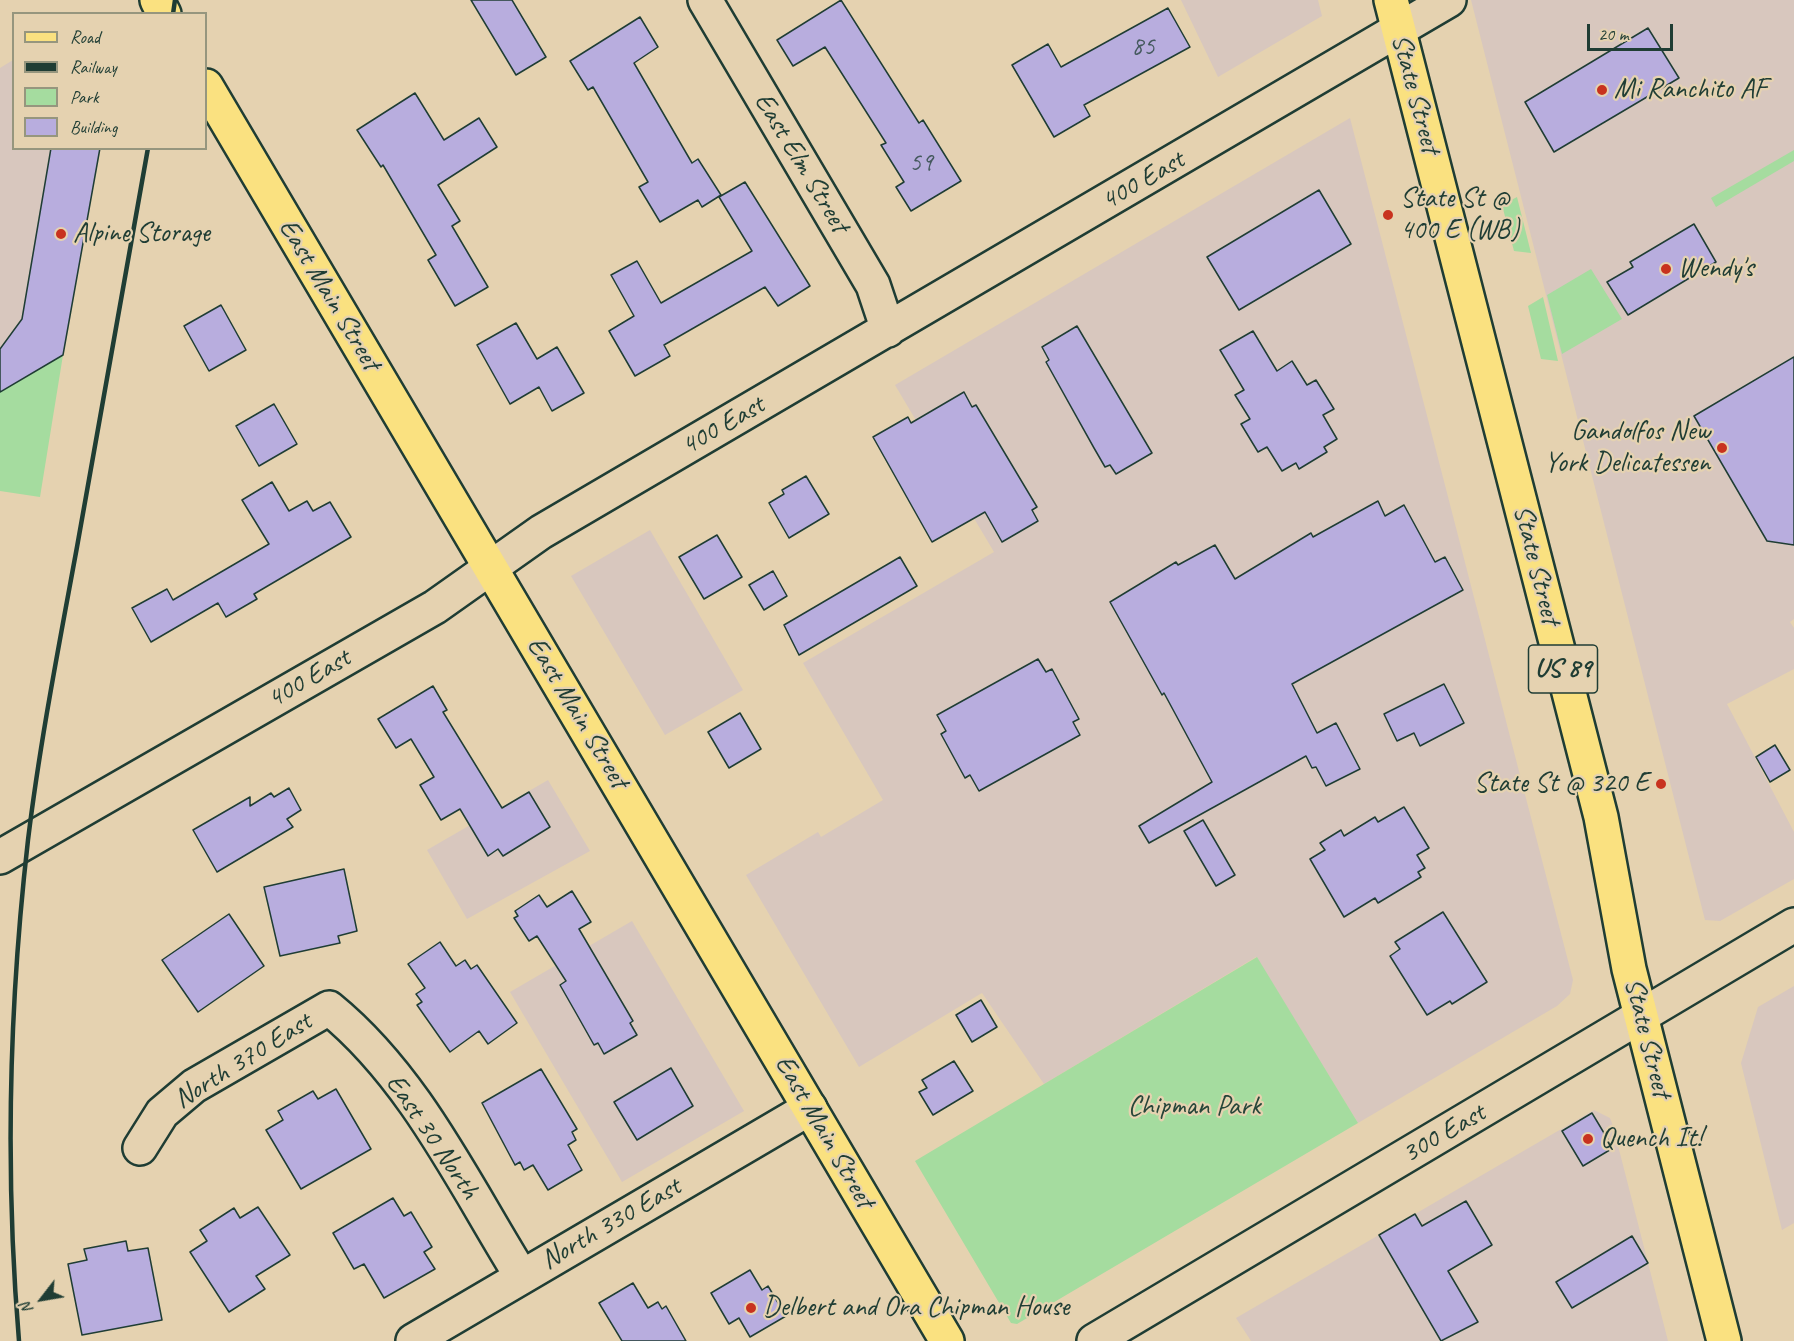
<!DOCTYPE html>
<style>
body{margin:0}
#map{position:relative;width:1794px;height:1341px;overflow:hidden;background:#e5d2b0;font-family:Caveat,sans-serif}
canvas{display:block}
.legend{position:absolute;left:12px;top:12px;width:195px;height:138px;box-sizing:border-box;background:#e5d2b0;border:2px solid #96967e;margin:0;padding:8px 10px;list-style:none;font-size:18px;color:#1f3d34}
.legend li{display:flex;align-items:center;gap:12px;height:30px}
.legend b{width:30px;border:2px solid #96967e}
.north{position:absolute;left:12px;top:1269px;width:60px;height:60px;-webkit-text-stroke:4px #e5d2b0;paint-order:stroke;rotate:239deg;font-size:16px;font-weight:700;line-height:24px;text-align:center;color:#1f3d34}
.north::after{content:'';display:block;margin:auto;width:21px;height:27px;background:#1f3d34;clip-path:polygon(50% 0,100% 100%,50% 72%,0 100%)}
.scale{position:absolute;left:1587px;top:24px;width:86px;height:27px;box-sizing:border-box;border:3px solid #1f3d34;border-top:0;padding-left:8px;font-size:18px;line-height:21px;white-space:nowrap;color:#1f3d34;-webkit-text-stroke:4px #e5d2b0;paint-order:stroke}
</style>
<div id="map">
<canvas width="1794" height="1341"></canvas>
<ul class="legend">
<li><b style="height:8px;background:#fae180"></b>Road</li>
<li><b style="height:8px;background:#1f3d34"></b>Railway</li>
<li><b style="height:16px;background:#a5dc9f"></b>Park</li>
<li><b style="height:16px;background:#b8adde"></b>Building</li>
</ul>
<div class="north">N</div>
<div class="scale">20 m</div>
</div>
<script>
const g = document.querySelector('canvas').getContext('2d');
g.lineJoin = 'round';
function paint(path, color) {
  g.fillStyle = color;
  g.fill(path, 'evenodd');
}
function stroke(path, color, width, dash) {
  g.strokeStyle = color;
  g.lineWidth = width;
  g.lineCap = dash ? 'butt' : 'round';
  g.setLineDash(dash || []);
  g.stroke(path);
}
function label(font, color, halo, rows, align = 'center') {
  g.font = font + ' Caveat,sans-serif';
  g.lineWidth = 4.5;
  g.setLineDash([]);
  g.textBaseline = 'middle';
  g.strokeStyle = halo;
  g.fillStyle = color;
  for (const [text, x, y, turn = 0] of rows) {
    g.save();
    g.translate(x, y);
    g.rotate((+turn || 0) * Math.PI / 180);
    g.textAlign = isNaN(turn) ? turn : align;
    if (halo) g.strokeText(text, 0, 0);
    g.fillText(text, 0, 0);
    g.restore();
  }
}
const built = new Path2D(`
 M1181,0H1318L1322,16L1218,77Z
 M1471,0H1794V619L1790,622L1794,628V669L1727,704L1794,832V879L1720,921L1705,920Z
 M13,60L14,148L100,149L63,355L0,392V68Z
 M1350,118L1573,980L1570,994L1557,1006L1358,1123L1256,957L1044,1084L982,993L859,1067L746,875L818,832L821,837L883,800L803,663L994,552L895,385Z
 M650,530L743,690L665,735L571,576Z
 M548,780L590,851L467,919L427,850Z
 M632,921L744,1111L622,1182L510,992Z
 M1794,986V1223L1782,1230L1741,1063L1758,1007Z
 M1594,1110L1610,1118L1613,1126L1668,1341H1251L1236,1318Z`);
const green = new Path2D(`
 M1794,150V161L1716,207L1711,198Z
 M1517,197L1531,253L1514,251L1502,205Z
 M1591,269L1622,319L1562,354L1547,295Z
 M1543,297L1558,361L1541,359L1528,306Z
 M63,355L40,497L0,491V392Z
 M1257,957L1358,1123L1017,1324L1011,1323L915,1161Z`);
const building = new Path2D(`
 M471,0H512L546,57L516,75Z
 M841,0L919,123L923,120L961,181L911,211L896,187L904,182L881,145L886,143L825,47L793,66L777,40Z
 M1168,8L1190,47L1084,105L1090,116L1054,137L1012,65L1048,44L1061,67Z
 M640,17L658,47L634,63L692,163L698,159L721,195L702,207L698,200L660,222L639,187L648,182L593,87L588,90L570,61Z
 M1648,28L1679,78L1554,152L1525,102Z
 M415,93L444,140L479,118L497,147L438,185L460,221L452,226L488,287L455,306L428,260L436,255L383,165L381,167L357,130Z
 M51,148H100L63,355L0,392V349L22,319Z
 M745,182L810,286L778,306L765,287L664,345L670,356L635,376L609,331L634,316L611,275L637,261L661,303L752,251L719,197Z
 M1319,190L1351,244L1239,310L1207,257Z
 M1694,224L1716,262L1628,315L1607,282L1633,267L1630,262Z
 M221,305L246,350L209,371L184,326Z
 M516,323L537,359L557,347L584,393L552,411L539,387L510,404L477,345Z
 M1077,326L1152,453L1116,474L1110,465L1105,467L1094,448L1046,362L1049,360L1042,347Z
 M1253,331L1277,371L1292,361L1307,385L1316,380L1334,409L1323,415L1337,439L1324,447L1327,452L1299,469L1296,463L1282,471L1267,447L1258,452L1241,424L1250,419L1235,395L1244,390L1220,350Z
 M1794,357V545L1767,541L1694,416Z
 M964,392L972,407L976,405L1037,507L1032,510L1038,521L1002,542L985,512L932,542L873,437L908,417L911,423Z
 M274,404L297,444L259,466L236,426Z
 M806,476L829,514L789,538L769,503L784,494L782,490Z
 M272,482L289,511L307,501L313,511L330,502L351,537L254,594L257,599L226,617L218,603L151,642L132,608L167,589L173,600L269,544L242,500Z
 M1378,501L1385,516L1404,505L1435,562L1445,557L1463,590L1292,684L1317,733L1336,723L1360,769L1326,786L1316,767L1312,768L1306,756L1149,843L1139,826L1212,782L1164,693L1162,695L1110,602L1176,562L1178,565L1215,545L1235,579L1311,533L1313,537Z
 M717,535L742,577L704,599L679,557Z
 M900,557L917,586L799,655L784,625Z
 M773,571L787,596L764,610L749,585Z
 M1038,659L1046,672L1052,669L1079,719L1073,722L1080,735L979,791L970,775L965,778L941,734L946,731L937,715Z
 M1444,684L1464,723L1420,746L1414,733L1397,741L1384,714Z
 M433,686L447,710L443,712L502,808L529,792L550,827L503,856L498,849L488,856L460,809L441,820L420,785L434,777L411,739L396,748L378,719Z
 M740,713L761,749L729,768L708,732Z
 M1775,745L1790,770L1770,782L1756,757Z
 M289,788L301,810L287,819L293,827L217,872L193,830L250,797V806L271,793L274,797Z
 M1404,807L1429,848L1417,855L1425,868L1418,872L1421,877L1378,903L1375,898L1344,917L1310,859L1325,850L1320,843L1341,830L1344,836L1375,817L1378,822Z
 M1203,820L1235,875L1216,886L1184,831Z
 M344,869L357,931L338,936L340,943L280,956L264,887Z
 M572,891L591,922L579,929L633,1021L630,1023L637,1035L604,1054L598,1043L594,1045L576,1013L560,985L566,981L537,936L529,941L514,918L518,916L515,911L539,895L547,907Z
 M1443,912L1487,982L1452,1004L1450,1001L1427,1015L1390,956L1400,949L1395,942Z
 M229,914L264,966L198,1012L162,960Z
 M440,942L456,966L465,960L471,969L477,965L517,1023L488,1044L479,1031L450,1052L417,1005L422,1002L416,994L425,988L408,964Z
 M981,1000L997,1027L972,1042L956,1015Z
 M954,1061L973,1091L933,1115L919,1092L927,1088L922,1080Z
 M671,1068L693,1106L637,1140L614,1102Z
 M541,1069L577,1129L572,1132L576,1140L568,1145L582,1170L548,1190L533,1165L524,1170L520,1162L515,1165L482,1103Z
 M336,1089L371,1149L301,1189L266,1130L283,1120L278,1111L313,1091L318,1099Z
 M1592,1113L1613,1148L1583,1166L1562,1131Z
 M393,1198L404,1216L411,1212L432,1247L424,1252L435,1269L384,1298L364,1264L354,1269L333,1233Z
 M1466,1201L1492,1245L1448,1271L1478,1322L1441,1341L1379,1235L1415,1214L1422,1226Z
 M258,1207L290,1255L256,1276L265,1289L229,1312L190,1252L207,1241L200,1230L234,1208L240,1218Z
 M1632,1236L1648,1263L1572,1308L1556,1282Z
 M126,1241L128,1251L148,1248L162,1320L82,1335L68,1264L87,1260L84,1249Z
 M750,1270L762,1290L768,1286L786,1316L750,1337L739,1318L729,1324L711,1293Z
 M633,1283L648,1308L658,1302L662,1309L666,1306L686,1341H622L599,1303Z`);
const minor = new Path2D(`
 M705,0L873,285L888,330
 M0,857L435,607L541,532L1449,0
 M140,1148L162,1113L194,1086L329,1008C415,1078 464,1184 522,1277
 M413,1341L810,1108
 M1094,1341L1794,925`);
const major = new Path2D(`
 M157,0L164,14
 M1391,0L1601,817L1629,969L1724,1341
 M206,86L947,1341`);
const rail = new Path2D(`
 M173,14L175,0
 M19,1341C5,1175 9,1006 28,840C40,742 59,645 77,547C101,415 125,282 148,148`);
const markers = [
 [1602,90,6,"#c8321e"],
 [1388,215,6,"#c8321e"],
 [61,234,6,"#c8321e"],
 [1666,269,6,"#c8321e"],
 [1722,448,6,"#c8321e"],
 [1661,784,6,"#c8321e"],
 [1588,1139,6,"#c8321e"],
 [751,1308,6,"#c8321e"]
];
const numberNames = [
 ["85",1143,47],
 ["59",921,163]
];
const shields = [
 [1563,669,69]
];
const shieldNames = [
 ["US 89",1563,669]
];
const poiNames = [
 ["Mi Ranchito AF",1614,90],
 ["State St @",1400,199],
 ["400 E (WB)",1400,231],
 ["Alpine Storage",73,234],
 ["Wendy's",1678,269],
 ["Gandolfos New",1710,432,"right"],
 ["York Delicatessen",1710,464,"right"],
 ["State St @ 320 E",1649,784,"right"],
 ["Quench It!",1600,1139],
 ["Delbert and Ora Chipman House",763,1308]
];
const streetNames = [
 ["State Street",1415,94,75],
 ["East Elm Street",801,163,59],
 ["400 East",1143,181,-30],
 ["East Main Street",329,295,59],
 ["400 East",723,426,-30],
 ["State Street",1536,565,76],
 ["400 East",309,679,-30],
 ["East Main Street",577,713,59],
 ["State Street",1647,1038,76],
 ["North 370 East",243,1061,-32],
 ["East Main Street",824,1132,60],
 ["300 East",1444,1134,-30],
 ["East 30 North",432,1137,56],
 ["North 330 East",611,1224,-30]
];
const parkNames = [
 ["Chipman Park",1194,1107]
];
paint(built, '#d8c7be');
paint(green, '#a5dc9f');
paint(building, '#b8adde');
stroke(building, '#1f3d34', 1.5);
stroke(minor, '#1f3d34', 38);
stroke(major, '#1f3d34', 38);
stroke(minor, '#e5d2b0', 33);
stroke(major, '#fae180', 33);
stroke(rail, '#1f3d34', 4.5);
for (const [x, y, r, color] of markers) {
  const dot = new Path2D();
  dot.arc(x, y, r, 0, 2 * Math.PI);
  g.fillStyle = color;
  g.fill(dot);
  stroke(dot, '#e5d2b0', 2);
}
label('26px', '#45595e', null, numberNames);
for (const [x, y, w] of shields) {
  const box = new Path2D();
  box.roundRect(x - w / 2, y - 24, w, 48, 4.5);
  g.fillStyle = '#e5d2b0';
  g.fill(box);
  stroke(box, '#1f3d34', 1.5);
}
label('bold 27px', '#1f3d34', null, shieldNames);
label('28px', '#1f3d34', '#e5d2b0', poiNames, 'left');
label('28px', '#1f3d34', '#e5d2b0', streetNames);
label('28px', '#264539', '#e5d2b0', parkNames);
</script>
